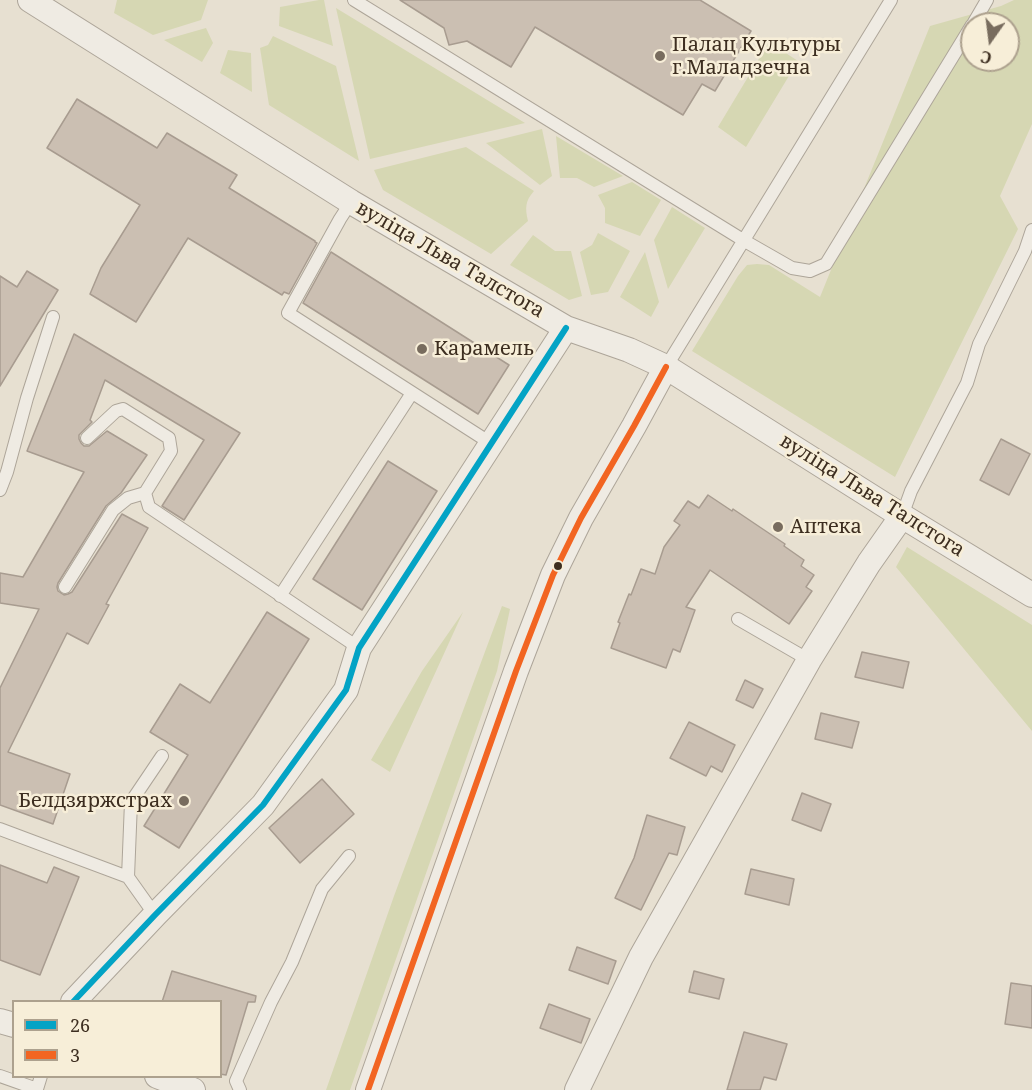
<!DOCTYPE html>
<meta charset="utf-8">
<style>
body{margin:0}
#map{position:relative;width:1032px;height:1090px;overflow:hidden;background:#e7e0d1;font-family:"Noto Serif",serif}
canvas{display:block}
.legend{position:absolute;left:12px;top:1000px;width:210px;height:78px;box-sizing:border-box;background:#f7eed8;border:2px solid #ada18e;margin:0;padding:8px 10px;list-style:none;font-size:18px;color:#3d2e20}
.legend li{display:flex;align-items:center;gap:12px;height:30px}
.legend b{width:30px;border:2px solid #ada18e}
.north{position:absolute;left:960px;top:12px;width:60px;height:60px;box-sizing:border-box;background:#f7eed8;border:2px solid #ada18e;border-radius:50%;rotate:194deg;font-size:16px;font-weight:700;line-height:24px;text-align:center;color:#3d2e20}
.north::after{content:'';display:block;margin:auto;width:21px;height:27px;background:#786c5e;clip-path:polygon(50% 0,100% 100%,50% 72%,0 100%)}
</style>
<div id="map">
<canvas width="1032" height="1090"></canvas>
<ul class="legend">
<li><b style="height:8px;background:#03a3c5"></b>26</li>
<li><b style="height:8px;background:#f26522"></b>3</li>
</ul>
<div class="north">С</div>
</div>
<script>
const g = document.querySelector('canvas').getContext('2d');
g.lineJoin = 'round';
function paint(path, color) {
  g.fillStyle = color;
  g.fill(path, 'evenodd');
}
function stroke(path, color, width, dash) {
  g.strokeStyle = color;
  g.lineWidth = width;
  g.lineCap = dash ? 'butt' : 'round';
  g.setLineDash(dash || []);
  g.stroke(path);
}
function label(font, color, halo, rows, align = 'center') {
  g.font = font + ' "Noto Serif",serif';
  g.lineWidth = 5;
  g.setLineDash([]);
  g.textBaseline = 'middle';
  g.strokeStyle = halo;
  g.fillStyle = color;
  for (const [text, x, y, turn = 0] of rows) {
    g.save();
    g.translate(x, y);
    g.rotate((+turn || 0) * Math.PI / 180);
    g.textAlign = isNaN(turn) ? turn : align;
    if (halo) g.strokeText(text, 0, 0);
    g.fillText(text, 0, 0);
    g.restore();
  }
}
const green = new Path2D(`
 M117,0H208L201,20L153,35L114,13Z
 M319,0H324L333,46L279,26L280,7Z
 M1014,0H1032V124L1000,196L1018,229L895,477L692,351L738,276L747,265L757,264L769,265L820,297L930,26L1001,6ZM972,24H1008V60H972Z
 M336,8L525,123L370,159Z
 M206,28L213,43L202,62L164,40Z
 M273,36L336,66L359,161L269,105L260,48L268,45Z
 M769,42L798,61L746,147L718,127Z
 M228,50L251,53L252,92L220,73Z
 M542,129L552,176L540,185L486,143Z
 M556,136L623,176L594,187L577,178H560Z
 M466,147L534,191C525,201 525,208 528,221L491,254L383,190L374,170Z
 M632,182L661,200L640,236L605,223V208L598,195Z
 M672,207L705,228L668,289L654,240Z
 M598,233L630,251L608,292L591,295L580,252L592,245Z
 M533,235L555,251H571L582,296L569,300L510,265Z
 M645,252L659,302L651,317L620,297Z
 M907,547L1032,625V731L896,567Z
 M502,606L510,609L497,671L350,1090H326L394,896Z
 M463,612L390,772L371,760L422,671Z`);
const building = new Path2D(`
 M400,0H700L751,31L715,91L702,84L683,115L535,27L511,67L467,41L449,45L444,28Z
 M77,99L157,148L167,133L237,175L229,188L315,241V242L317,243L289,294L284,292L282,295L188,238L136,322L90,294L101,268L140,205L47,148Z
 M331,252L509,365L478,414L303,303Z
 M27,271L58,290L0,386V276L17,287Z
 M74,334L240,433L184,520L162,506L204,440L105,380L90,420L92,422L79,435V439L81,443L84,446H89L107,431L147,455L121,493L106,506L58,583L57,587L58,591L64,595L68,594L72,592L122,514L148,528L106,604L109,605L88,644L67,633L8,752L70,774L53,824L0,805V688L39,609L0,603V573L23,577L84,472L27,451Z
 M1001,439L1030,454L1009,495L980,480Z
 M388,461L437,491L362,610L313,579Z
 M708,495L732,511L733,509L785,544L784,546L804,560L801,566L814,575L806,587L812,591L789,624L710,570L686,607L695,610L680,652L673,649L666,668L611,648L620,623L618,622L629,594L631,595L641,569L655,574L664,547L680,525L674,521L688,501L699,508Z
 M267,612L309,639L179,848L144,826L188,755L150,732L180,684L210,703Z
 M862,652L909,662L903,688L855,677Z
 M745,680L763,689L753,708L736,700Z
 M821,713L859,722L852,748L815,739Z
 M689,722L735,745L722,772L711,766L706,776L670,758Z
 M322,779L354,814L300,863L269,828Z
 M802,793L831,804L821,831L792,820Z
 M647,815L685,827L677,855L669,853L641,910L615,898L634,858Z
 M0,865L47,883L54,867L79,877L40,975L0,960Z
 M751,869L794,879L789,905L745,894Z
 M577,947L616,961L608,984L569,970Z
 M172,971L256,996L255,1002H248L226,1075L220,1074V1002H162Z
 M694,971L724,979L719,999L689,992Z
 M1011,983L1032,986V1028L1005,1024Z
 M549,1004L590,1019L581,1043L540,1028Z
 M744,1032L787,1044L776,1080L764,1077L760,1090H727Z`);
const lane = new Path2D(`
 M354,0L743,240L792,268L810,271L826,264L972,25
 M973,24L987,0
 M351,202L340,219L288,313L492,444
 M666,367L891,0
 M87,438L116,411L123,409L169,438L171,451L145,493L149,507L359,648
 M0,490L7,472L27,398L53,317
 M902,516L911,491L967,383L979,344L1025,251L1032,230
 M65,587L113,510L128,498L145,493
 M280,596L412,393
 M738,619L809,660
 M0,829L128,877
 M155,915L128,877L131,802L162,756
 M0,1076L37,1089L41,1076
 M240,1090L236,1081L271,1002L292,962L322,889L349,856`);
const street = new Path2D(`
 M30,0L351,202L566,328L629,350L666,367L902,516L1032,595
 M73,1002L155,915L263,805L346,690L359,648L566,328
 M0,1021L14,1025
 M157,1076L193,1090
 M368,1090L516,671L553,575L581,518L634,426L666,367
 M577,1090L641,957L809,660L869,563L902,516`);
const bus1 = new Path2D(`
 M73,1002L155,915L263,805L346,690L359,648L566,328`);
const bus2 = new Path2D(`
 M368,1090L516,671L553,575L581,518L634,426L666,367`);
const markers = [
 [660,56,6,"#786c5e"],
 [422,349,6,"#786c5e"],
 [778,527,6,"#786c5e"],
 [558,566,5,"#3d2e20"],
 [184,801,6,"#786c5e"]
];
const poiNames = [
 ["Палац Культуры",672,45],
 ["г.Маладзечна",672,68],
 ["Карамель",434,349],
 ["Аптека",790,527],
 ["Белдзяржстрах",172,801,"right"]
];
const streetNames = [
 ["вуліца Льва Талстога",450,260,30],
 ["вуліца Льва Талстога",872,496,32]
];
paint(green, '#d6d7b3');
paint(building, '#cbbfb2');
stroke(building, '#a89c90', 1.5);
stroke(lane, '#ada599', 14);
stroke(street, '#ada599', 26);
stroke(lane, '#efebe3', 12);
stroke(street, '#efebe3', 24);
stroke(bus1, '#03a3c5', 6);
stroke(bus2, '#f26522', 6);
for (const [x, y, r, color] of markers) {
  const dot = new Path2D();
  dot.arc(x, y, r, 0, 2 * Math.PI);
  g.fillStyle = color;
  g.fill(dot);
  stroke(dot, '#f7eed8', 2);
}
label('20px', '#3d2e20', '#f7eed8', poiNames, 'left');
label('20px', '#3d2e20', '#f7eed8', streetNames);
</script>
